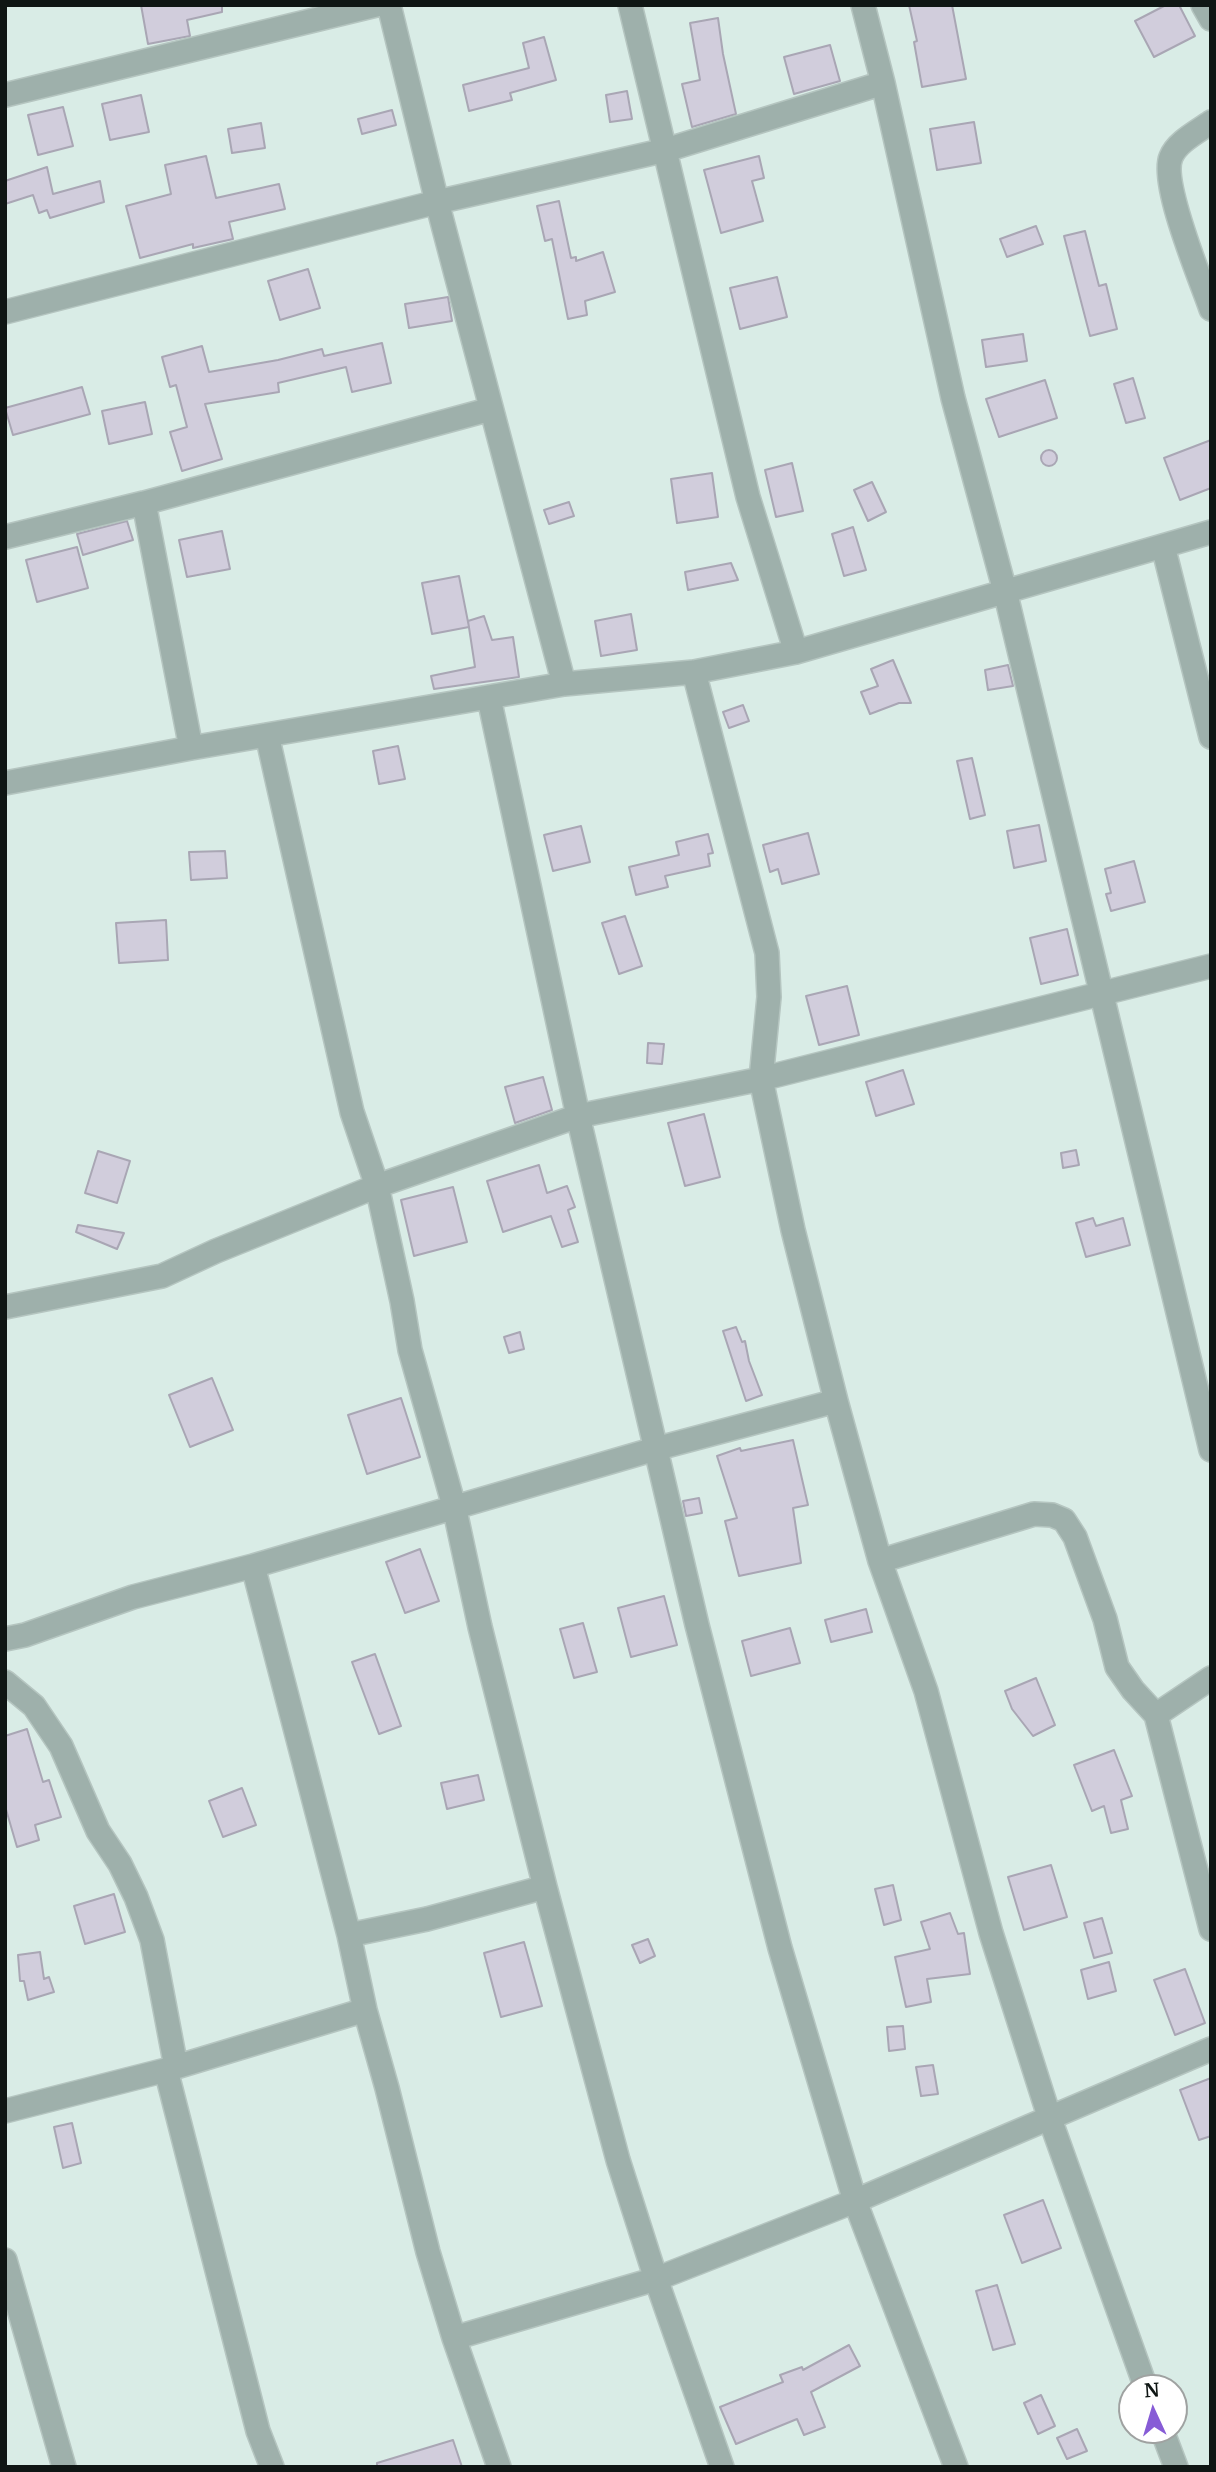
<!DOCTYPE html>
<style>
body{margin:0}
#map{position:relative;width:1216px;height:2472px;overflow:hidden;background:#d9ece6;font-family:Merriweather,serif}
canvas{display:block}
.frame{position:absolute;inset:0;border:7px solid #0f1614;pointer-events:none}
.north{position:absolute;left:1118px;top:2374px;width:70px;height:70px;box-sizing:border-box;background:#fff;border:2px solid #9fa2a1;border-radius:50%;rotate:356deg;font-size:19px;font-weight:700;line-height:28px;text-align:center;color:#0f1614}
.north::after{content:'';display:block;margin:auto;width:24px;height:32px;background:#875cd6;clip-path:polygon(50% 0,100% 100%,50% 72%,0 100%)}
</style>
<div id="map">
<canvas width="1216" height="2472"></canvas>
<div class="frame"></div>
<div class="north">N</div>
</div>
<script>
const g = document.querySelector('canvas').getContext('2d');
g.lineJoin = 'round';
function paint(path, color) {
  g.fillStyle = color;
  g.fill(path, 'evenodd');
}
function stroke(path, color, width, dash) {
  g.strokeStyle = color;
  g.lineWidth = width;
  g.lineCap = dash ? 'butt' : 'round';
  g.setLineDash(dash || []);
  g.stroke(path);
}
const building = new Path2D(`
 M141,5H222V12L187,20L190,36L148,44Z
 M909,5H952L966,79L922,87L914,42L917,41Z
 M1166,5H1179L1195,36L1154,57L1135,21Z
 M718,18L723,54L736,114L692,127L682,84L700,80L690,23Z
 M544,37L556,80L510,93L512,100L469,111L463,85L529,68L523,43Z
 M830,45L840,81L794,94L784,57Z
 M627,91L632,119L610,122L606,95Z
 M141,95L149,132L110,140L102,104Z
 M63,107L73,146L38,155L28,115Z
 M392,110L396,125L362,134L358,119Z
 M974,122L981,163L937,170L930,129Z
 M261,123L265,148L232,153L228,129Z
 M206,156L216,198L279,184L285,209L229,222L233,239L193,248V244L140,258L126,206L171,194L165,165Z
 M759,156L764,178L752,181L763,221L721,233L704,170Z
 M47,167L53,194L100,181L104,202L50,218L47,210L39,213L33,195L5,204V181Z
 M559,201L571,258L576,257V261L603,252L615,292L585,301L587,315L568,319L552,239L545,241L537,206Z
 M1036,226L1043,244L1007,257L1000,239Z
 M1085,231L1099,286L1106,284L1117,329L1090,336L1064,236Z
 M308,269L320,308L280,320L268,281Z
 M777,277L787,317L740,329L730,288Z
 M448,297L452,321L409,328L405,304Z
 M1023,334L1027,361L986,367L982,340Z
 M382,343L391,383L352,392L346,367L278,383L279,392L205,404L222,459L182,471L170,432L187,427L176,385L170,387L162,357L202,346L209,372L278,360L322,349L324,356Z
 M1133,378L1145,418L1126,423L1114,384Z
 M1045,380L1057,418L999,437L986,399Z
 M82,387L90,414L13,435L5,408Z
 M145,402L152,434L109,444L102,411Z
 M1211,440V488L1180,500L1164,458Z
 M1041 458a8 8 0 1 1 16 0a8 8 0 1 1-16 0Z
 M792,463L803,511L776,517L765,470Z
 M712,473L718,517L677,523L671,479Z
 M872,482L886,512L868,521L854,490Z
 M569,502L574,516L549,524L544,510Z
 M127,521L133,540L83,555L77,534Z
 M853,527L866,570L844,576L832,534Z
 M222,531L230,569L187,577L179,540Z
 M77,547L88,588L37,602L26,560Z
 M731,563L738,580L688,590L685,572Z
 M459,576L469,627L432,634L422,583Z
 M631,614L637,650L601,656L595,621Z
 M484,616L492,640L513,637L519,677L434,689L431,676L475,667L468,621Z
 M893,660L911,703H899L870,714L861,692L878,686L871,669Z
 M1008,665L1013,686L988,690L985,670Z
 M743,705L749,721L729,728L723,712Z
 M398,746L405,779L379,784L373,751Z
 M972,758L985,815L970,819L957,761Z
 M1039,825L1046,861L1014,868L1007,831Z
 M581,826L590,862L553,871L544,835Z
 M808,833L819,874L782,884L778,869L770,872L763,845Z
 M708,834L713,853L708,854L710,866L665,876L668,887L636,895L629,867L679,855L676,842Z
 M225,851L227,878L191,880L189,852Z
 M1134,861L1145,902L1111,911L1106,894L1111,893L1105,869Z
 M625,916L642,966L619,974L602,923Z
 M166,920L168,960L119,963L116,923Z
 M1067,929L1078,975L1041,984L1030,938Z
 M847,986L859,1035L819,1045L806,996Z
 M648,1043L664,1044L662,1064L647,1063Z
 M903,1070L914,1104L876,1116L866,1082Z
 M543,1077L552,1110L515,1123L505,1087Z
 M704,1114L720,1177L685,1186L668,1123Z
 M1076,1150L1079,1165L1063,1168L1061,1153Z
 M98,1151L130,1161L117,1203L85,1193Z
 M539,1165L547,1193L567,1186L575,1207L568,1210L578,1242L562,1247L551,1216L503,1232L487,1181Z
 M453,1187L467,1242L414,1256L401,1200Z
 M1093,1218L1096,1226L1123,1218L1130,1245L1086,1257L1076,1223Z
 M78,1225L124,1233L117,1249L76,1232Z
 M736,1327L742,1342L745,1341L749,1361L762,1395L746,1401L723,1331Z
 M520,1332L524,1349L509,1353L504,1337Z
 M212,1378L233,1430L190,1447L169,1395Z
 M401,1398L420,1457L367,1474L348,1415Z
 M793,1440L808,1505L793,1508L801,1563L739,1576L725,1521L737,1518L717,1456L740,1448L741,1451Z
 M699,1498L702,1513L686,1516L683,1501Z
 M420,1549L439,1601L405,1613L386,1562Z
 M664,1596L677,1645L631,1657L618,1608Z
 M866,1609L872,1632L831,1642L825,1620Z
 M583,1623L597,1672L574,1678L560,1629Z
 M790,1628L800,1663L751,1676L742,1641Z
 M375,1654L401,1726L379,1734L352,1662Z
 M1036,1678L1055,1725L1033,1736L1012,1709L1005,1691Z
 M27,1729L43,1782L49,1780L61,1817L35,1825L39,1840L17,1847L5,1806V1736Z
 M1114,1750L1132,1796L1121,1800L1128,1829L1111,1833L1104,1806L1092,1811L1074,1765Z
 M478,1775L484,1800L447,1809L441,1783Z
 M242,1788L256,1825L223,1837L209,1801Z
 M1051,1865L1067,1917L1024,1930L1008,1877Z
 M893,1885L901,1920L884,1925L875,1889Z
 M114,1894L125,1932L85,1944L74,1906Z
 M950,1913L958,1934L964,1933L970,1974L927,1979L931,2002L906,2007L895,1957L930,1949L921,1922Z
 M1102,1918L1112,1953L1094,1958L1084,1923Z
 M648,1939L655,1956L640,1963L632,1945Z
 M524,1942L542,2006L501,2017L484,1953Z
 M40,1952L44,1979L49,1977L54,1992L28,2000L24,1981H20L18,1955Z
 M1109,1962L1116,1991L1088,1999L1081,1970Z
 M1185,1969L1205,2023L1175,2035L1154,1980Z
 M903,2026L905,2049L889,2051L887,2027Z
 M933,2065L938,2094L921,2096L916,2067Z
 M1211,2078V2136L1199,2140L1180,2090Z
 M72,2123L81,2163L63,2168L54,2127Z
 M1043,2200L1061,2248L1022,2263L1004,2215Z
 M997,2285L1015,2344L993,2350L976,2291Z
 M849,2345L860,2366L811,2392L825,2427L804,2435L797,2419L736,2444L720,2407L783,2382L780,2375L802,2367L803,2370Z
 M1041,2395L1055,2426L1038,2434L1024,2403Z
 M1077,2429L1087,2451L1067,2459L1057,2438Z
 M453,2440L462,2467H377V2463Z`);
const minor = new Path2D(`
 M389,5L437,202L564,684
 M630,5L748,497L796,652
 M863,5L883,83L953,398L1005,591L1211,1450
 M1203,5L1211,19
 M5,95L376,5
 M1211,122C1197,132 1177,142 1171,157C1160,183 1201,280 1211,309
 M5,312L437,202L666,150L883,83
 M144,503L191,748
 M5,537L144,503L491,409
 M1163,546L1211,737
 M694,672L767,953L769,997L761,1079L793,1230L836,1401L880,1561L926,1691L991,1933L1050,2119L1146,2388
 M489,698L578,1116L697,1625L780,1948L855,2201L956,2467
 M267,735L352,1112L377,1186L402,1301L410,1350L454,1506L480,1627L545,1887L618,2160L656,2279L722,2467
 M5,783L191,748L564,684L694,672L796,652L1211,532
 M5,1307L162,1276L216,1251L377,1186L578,1116L761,1079L1211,966
 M880,1561L1034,1514L1052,1515L1064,1520L1075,1537L1105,1619L1117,1667L1133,1690L1156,1715L1211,1929
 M253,1566L349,1935
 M5,1639L25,1635L133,1597L253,1566L655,1449L836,1401
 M5,1682L34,1706L61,1746L98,1831L120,1864L136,1897L152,1940L176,2067
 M1156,1715L1211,1678
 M166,2070L258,2431L272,2467
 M5,2111L166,2070L365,2010
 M5,2260L64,2467
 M454,2338L656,2279L855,2201L1211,2049
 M1162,2430L1176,2467
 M499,2467L454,2338L428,2252L387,2088L365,2010L349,1935L427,1919L545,1887`);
paint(building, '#d1cddc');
stroke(building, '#a9a6b4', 2);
stroke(minor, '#b5c5c0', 26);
stroke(minor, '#9eb0ab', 23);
</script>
